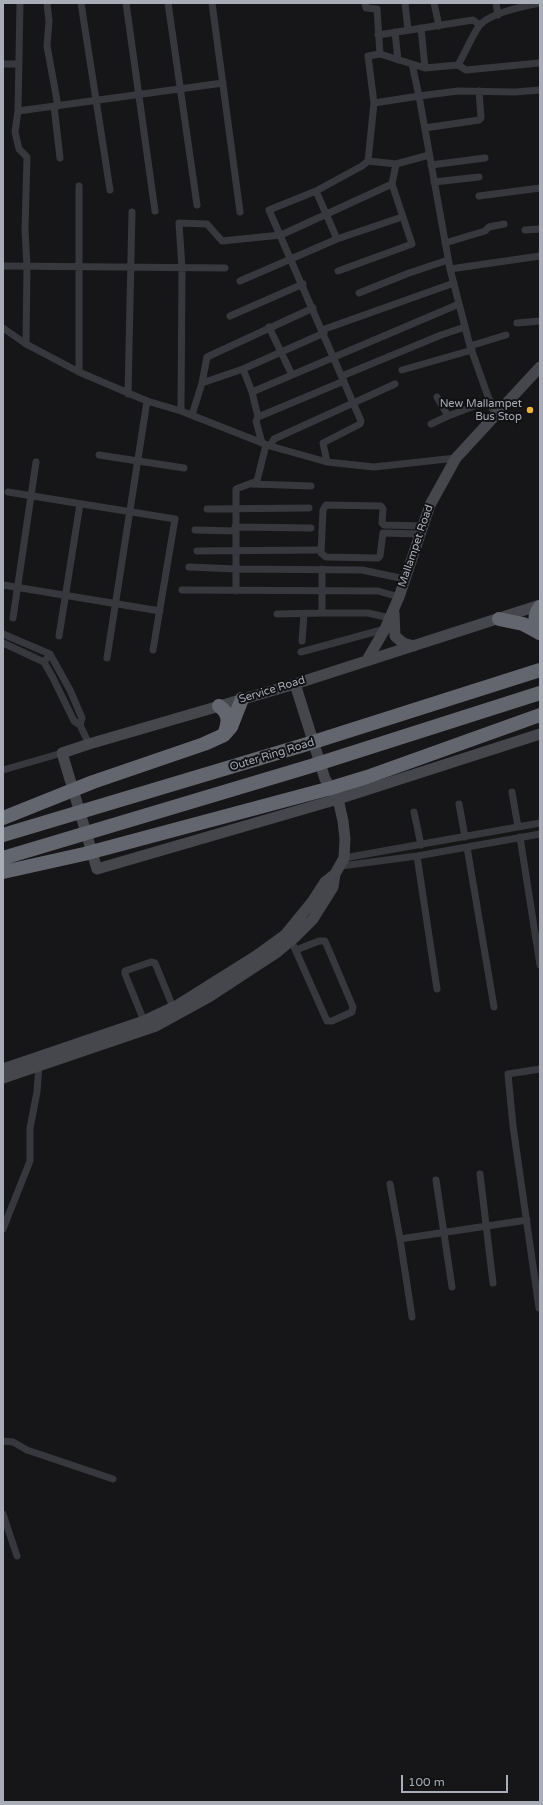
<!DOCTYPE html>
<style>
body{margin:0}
#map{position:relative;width:543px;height:1805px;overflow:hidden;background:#161618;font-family:"Varela Round",sans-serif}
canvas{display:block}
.frame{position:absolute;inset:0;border:4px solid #a8adb8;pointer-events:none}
.scale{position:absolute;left:401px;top:1775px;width:107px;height:18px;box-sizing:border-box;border:2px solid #a8adb8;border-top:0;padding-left:5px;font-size:12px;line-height:14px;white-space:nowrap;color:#a8adb8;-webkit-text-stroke:3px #111113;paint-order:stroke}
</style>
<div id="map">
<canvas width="543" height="1805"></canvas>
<div class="frame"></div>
<div class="scale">100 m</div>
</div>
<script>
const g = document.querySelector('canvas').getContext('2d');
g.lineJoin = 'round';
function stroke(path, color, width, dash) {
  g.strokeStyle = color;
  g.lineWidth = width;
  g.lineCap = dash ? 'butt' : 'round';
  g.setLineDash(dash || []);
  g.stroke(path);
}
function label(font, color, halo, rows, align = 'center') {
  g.font = font + ' "Varela Round",sans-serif';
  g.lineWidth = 4;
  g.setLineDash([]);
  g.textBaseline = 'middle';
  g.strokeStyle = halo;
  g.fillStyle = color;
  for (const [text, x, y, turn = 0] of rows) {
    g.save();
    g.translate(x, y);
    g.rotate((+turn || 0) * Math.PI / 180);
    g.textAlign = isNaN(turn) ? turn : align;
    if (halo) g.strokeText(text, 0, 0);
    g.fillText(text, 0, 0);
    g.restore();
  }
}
const minor = new Path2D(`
 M20,3L18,111L15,132L19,149L27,157L25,230L27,266L26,344
 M47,3L49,21L47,46L58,106
 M81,3L110,190
 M126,3L155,211
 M168,3L197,205
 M212,3L240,212
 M365,3L366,8L377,9L380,54
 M405,3L408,30
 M434,3L439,26
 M496,3L498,15
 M421,28L425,68
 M395,32L398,60
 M378,35L473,20L480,25
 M3,64H19
 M458,65C465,53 471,38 479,26C489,13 524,6 540,3
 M374,103L419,96L412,64
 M54,106L60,158
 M18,111L223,83
 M425,128L479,120L481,118L479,91
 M368,161L396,164L429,155
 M431,165L485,158
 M434,182L479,177
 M316,191L337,239
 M479,196L540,188
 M525,230L540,229
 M445,243L485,231L489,227L504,224
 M3,266L225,268
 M450,269L540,256
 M338,271L412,244L392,184
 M240,281L337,239L402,217
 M359,293L409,273L448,260
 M230,316L303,284
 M517,323L540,321
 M269,327L292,375
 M3,328L26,344L79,372L147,401L181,411L270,446L327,462L374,467L456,458
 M322,330L454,283
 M470,346L506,335
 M243,369L252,392L258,417L256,421L262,443
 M402,370L472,350
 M79,372V186
 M342,376L441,335L465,327
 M202,383L243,369L324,333
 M252,392L459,304
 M128,394L132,212
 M437,397L448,416L490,400
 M181,411L182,268L179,223L207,224L222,241L281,235L392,184L396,164
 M192,415L202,383L207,357L313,308
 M495,416L470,346L450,269L419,96L458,91L515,92L540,90
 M258,417L344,381
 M431,424L448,416
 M270,446L274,439L395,384
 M99,455L184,468
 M327,462L323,443L360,424L361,421L269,210L316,191L362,166L368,161L374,103L368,56L380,54L425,68L458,65L466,70L539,63
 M252,484L311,486
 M8,492L175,519L153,650
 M207,509L309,508
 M235,527L311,528
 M195,530L235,531
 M420,534L383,533L380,556L378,558L326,557L321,553L323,510L326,505L381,506L383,509L382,523L384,525L422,526
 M197,551L317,550
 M189,567L236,569V489L257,481L266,445
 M322,569V613H368L390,618
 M3,585L160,611
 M182,590L378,591L399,597
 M236,591V569L362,570L405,579
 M277,614L322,613
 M13,618L36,462
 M3,634L50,654
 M59,636L80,504
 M302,641L304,614
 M3,643L44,662L53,678L74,721L80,725L89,744
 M301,652L385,629
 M107,658L147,401
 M44,662L50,654L70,690L82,718L80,725
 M3,770L62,753
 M512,792L518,827
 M459,804L465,837
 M414,812L421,845
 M520,837L540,965
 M467,847L494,1007
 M417,856L437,989
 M344,858L540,823
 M341,866L417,856L540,834
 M291,940L327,1021H332L352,1012L353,1007L325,941H319L296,950
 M144,1021L125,974V971L151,962L155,963L173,1007
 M480,1174L493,1283
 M436,1180L452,1287
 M390,1184L400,1239L412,1317
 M3,1229L30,1161V1128L37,1092L39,1065
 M400,1239L527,1220
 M539,1308L513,1126L508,1074L540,1069
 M3,1441L13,1442L27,1450L113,1479
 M3,1514L17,1556`);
const secondary = new Path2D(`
 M540,605L295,684L89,744L62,753L97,869L338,799L540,734
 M394,613L395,636L403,643L414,646
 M367,660L385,629L399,597L430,505L456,458L540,367
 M3,1069L144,1021L178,1005L256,956L285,935L312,902L325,882L335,874L344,858L345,839L343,821L338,799L325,779L295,684
 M3,1078L156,1026L209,997L276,953L295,937L313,919L333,887L335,874`);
const motorway = new Path2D(`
 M499,619L523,624L540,633
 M539,633C535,624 533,616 540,607
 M219,706C229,713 229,721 225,732
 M3,818L93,782L204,744L224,735L231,727L242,699
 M3,835L304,745L540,670
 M3,858L311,766L540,693
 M3,872L84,854L331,788L367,777L540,715`);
const markers = [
 [530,410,4,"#f2b134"]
];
const poiNames = [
 ["New Mallampet",522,404],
 ["Bus Stop",522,417]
];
const streetNames = [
 ["Mallampet Road",416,546,-71],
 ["Service Road",272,690,-17],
 ["Outer Ring Road",272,755,-17]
];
stroke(minor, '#37383d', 7);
stroke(secondary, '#45474d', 11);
stroke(motorway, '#63666e', 14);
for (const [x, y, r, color] of markers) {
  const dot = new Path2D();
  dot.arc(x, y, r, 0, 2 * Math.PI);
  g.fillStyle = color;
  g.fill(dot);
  stroke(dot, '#111113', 1.5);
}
label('11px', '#a8adb8', '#111113', poiNames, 'right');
label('11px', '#a8adb8', '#111113', streetNames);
</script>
